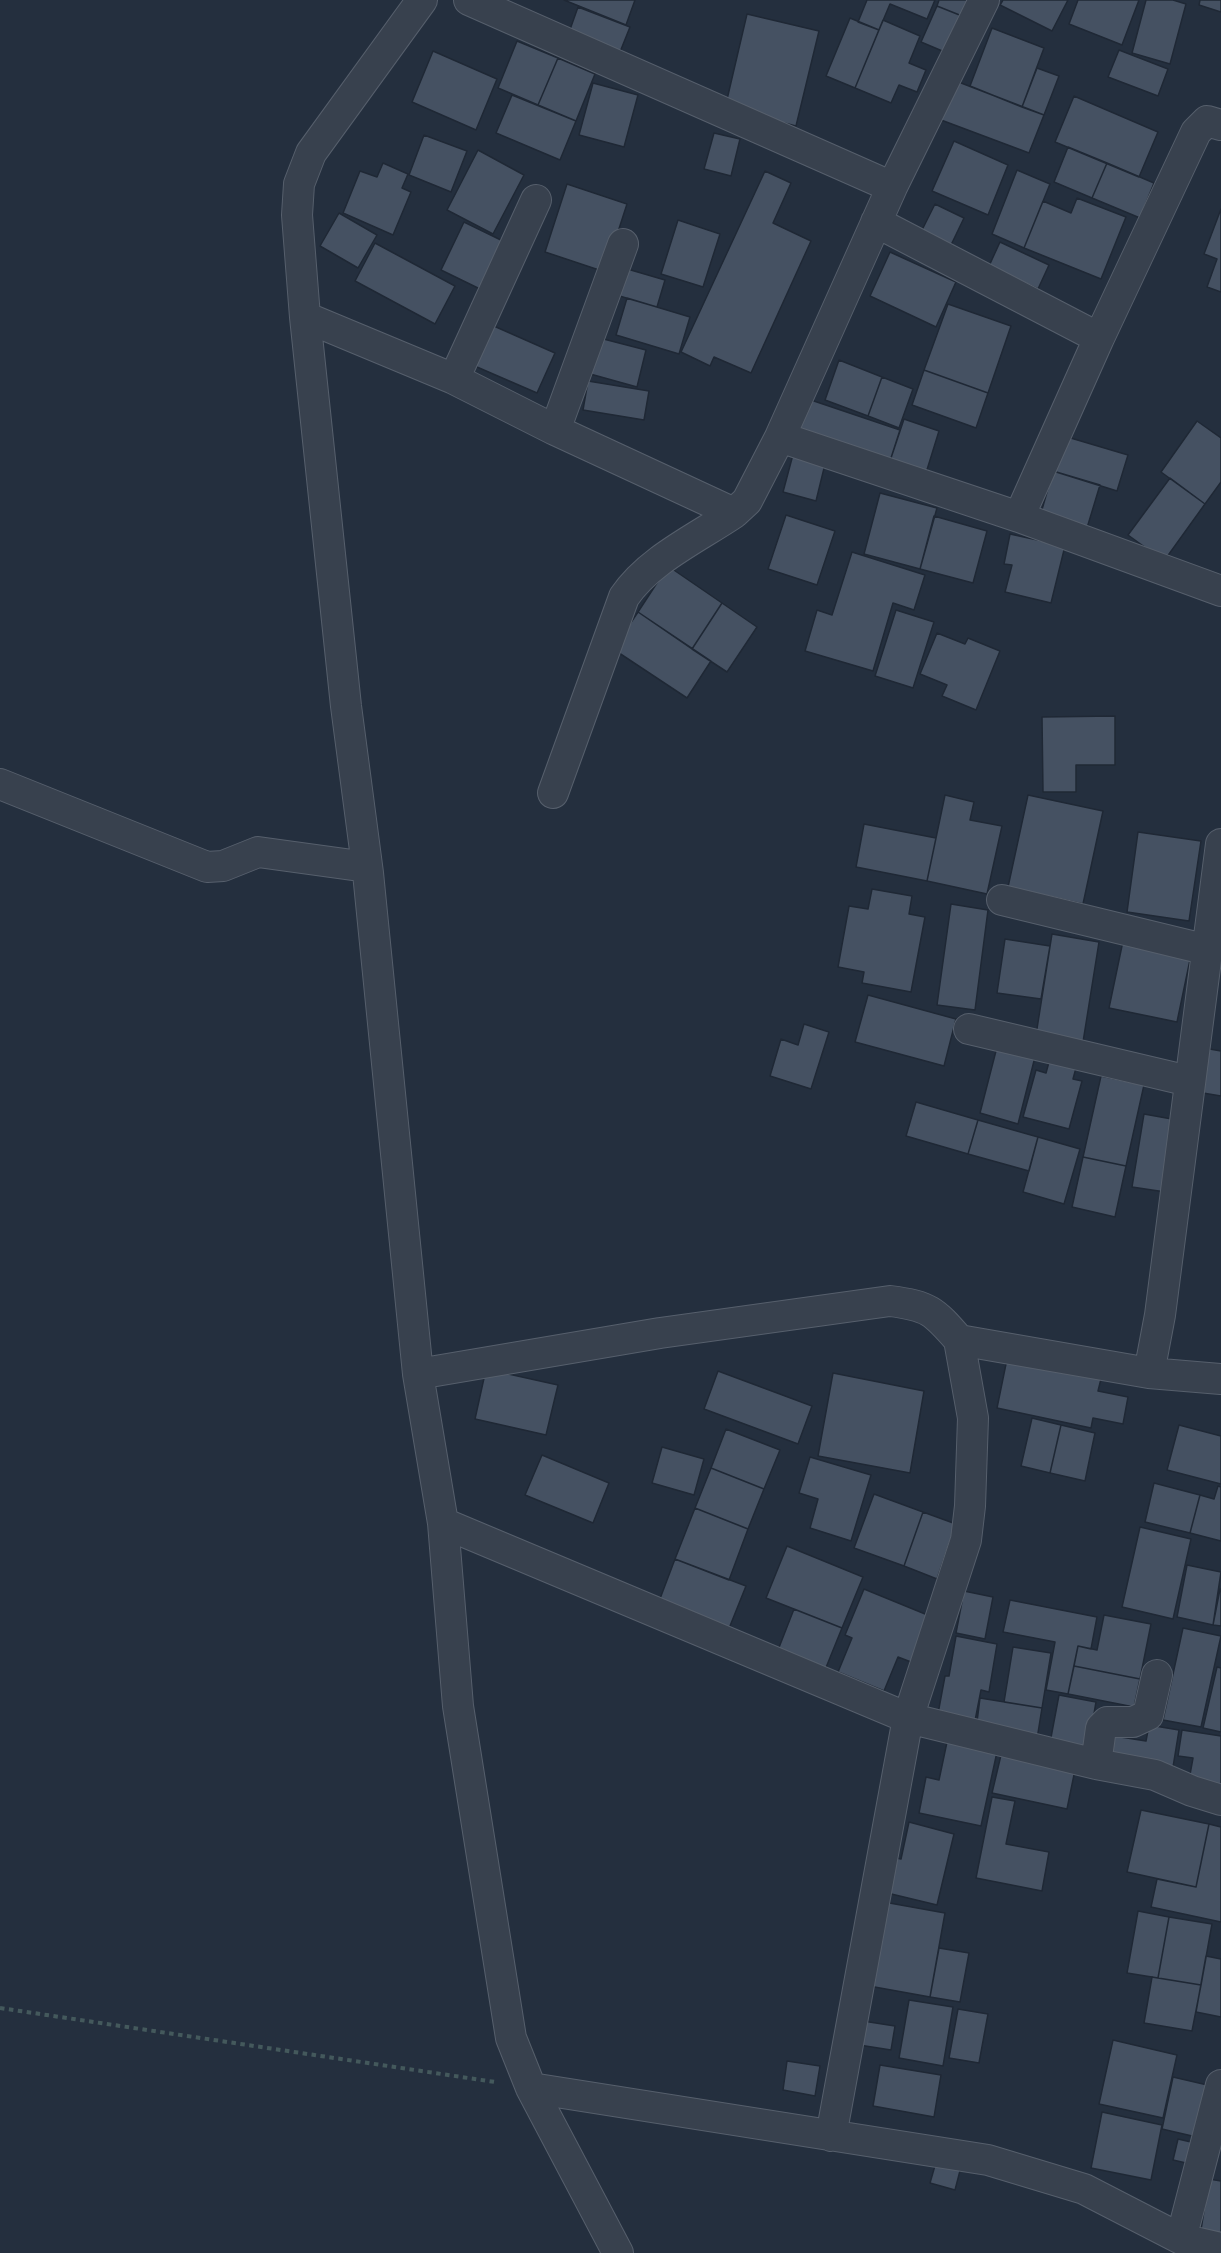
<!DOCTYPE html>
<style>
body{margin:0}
canvas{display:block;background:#242f3e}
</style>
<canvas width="1221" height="2253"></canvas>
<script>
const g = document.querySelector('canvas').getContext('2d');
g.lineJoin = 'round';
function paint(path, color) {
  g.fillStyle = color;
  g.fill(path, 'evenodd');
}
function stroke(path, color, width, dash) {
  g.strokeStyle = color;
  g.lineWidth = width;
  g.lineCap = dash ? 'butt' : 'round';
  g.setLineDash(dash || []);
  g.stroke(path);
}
const building = new Path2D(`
 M564,0H635L626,25Z
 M867,0H935L927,19L890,4L879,30L858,22Z
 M939,0H969L962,16L937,6Z
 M1003,0H1068L1052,31L1000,5Z
 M1078,0H1139L1122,45L1069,24Z
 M1146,0H1173L1186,4L1170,64L1132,53Z
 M1200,0H1221V12L1199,5Z
 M937,6L962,16L947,53L921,42Z
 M578,7L630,27L618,57L567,38Z
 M747,14L819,31L796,126L725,108Z
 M850,18L879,30L855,88L826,76Z
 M883,20L920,36L909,63L926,70L917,92L899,85L891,103L855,88Z
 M992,28L1044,48L1022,107L970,86Z
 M517,41L558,58L538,105L498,88Z
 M1119,50L1168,69L1158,96L1108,77Z
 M433,51L497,79L476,130L412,102Z
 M558,58L595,74L576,121L538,105Z
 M1037,68L1059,76L1044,115L1022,107Z
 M956,81L1044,115L1029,153L941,120Z
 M593,83L638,95L624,147L579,135Z
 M512,95L576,121L560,160L496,133Z
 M1074,96L1158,132L1139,177L1055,142Z
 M714,133L740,139L731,176L704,169Z
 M424,135L467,151L451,192L409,175Z
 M954,141L1008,165L988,215L932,191Z
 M1068,147L1107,163L1092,198L1054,182Z
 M478,150L524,175L493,234L447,210Z
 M383,163L408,174L402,188L411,192L393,235L343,213L360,171L377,177Z
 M1107,163L1154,183L1140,218L1092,198Z
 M1017,170L1050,184L1024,248L992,234Z
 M765,171L791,183L773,223L811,241L751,373L714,357L710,366L681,352Z
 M567,184L627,204L605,272L545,252Z
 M1077,198L1126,217L1101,279L1024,248L1043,201L1071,213Z
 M935,204L964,218L951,245L922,230Z
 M1221,209V292L1207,287L1217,259L1204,254Z
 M339,213L377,235L358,268L320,246Z
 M678,220L720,234L703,287L661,274Z
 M464,222L505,242L482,290L441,270Z
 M1000,242L1049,265L1038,289L989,266Z
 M375,243L455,286L435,324L355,281Z
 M890,252L956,282L936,327L870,296Z
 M624,268L665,280L657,307L616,295Z
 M627,298L690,317L679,354L616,335Z
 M948,304L1011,326L988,393L924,370Z
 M487,323L555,353L537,393L470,364Z
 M592,336L646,350L637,387L583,372Z
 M839,360L882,377L868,416L825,400Z
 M924,370L988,393L976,428L912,405Z
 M882,377L913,389L899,428L868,416Z
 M588,381L649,391L644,420L583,410Z
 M802,397L900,430L890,461L792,428Z
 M904,419L939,431L926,473L890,461Z
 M1197,421L1221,438V482L1205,504L1161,472Z
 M1064,436L1128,455L1117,491L1053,471Z
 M795,447L827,456L816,501L783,492Z
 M1053,471L1100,485L1087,528L1041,513Z
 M1170,478L1205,504L1164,561L1128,535Z
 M880,493L937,508L920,569L864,554Z
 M786,515L835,531L817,585L768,569Z
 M934,516L987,531L973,583L920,569Z
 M1010,534L1065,546L1051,603L1005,592L1012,565L1004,564Z
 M852,552L925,575L914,610L893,603L873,671L805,651L817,610L832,615Z
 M668,566L722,603L692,649L638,612Z
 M722,603L757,627L727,672L692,649Z
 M896,610L934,622L913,688L875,676Z
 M638,612L711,661L687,698L613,649Z
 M937,633L965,644L968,638L1000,651L976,710L942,696L947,685L920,674Z
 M1115,716V765H1076V792H1043L1042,717Z
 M945,795L974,802L970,820L1002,826L987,894L927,881Z
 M1028,795L1103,811L1083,904L1008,887Z
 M864,824L936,838L927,881L856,867Z
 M1138,832L1201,841L1189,921L1127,912Z
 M872,889L912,896L909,914L925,917L911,992L862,983L864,972L838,967L849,906L868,909Z
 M951,904L988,910L975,1010L937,1005Z
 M1052,934L1099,942L1083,1042L1036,1035Z
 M1005,939L1050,946L1041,999L997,993Z
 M1123,941L1191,955L1177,1022L1109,1008Z
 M868,995L956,1019L944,1066L855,1042Z
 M804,1024L829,1032L811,1089L770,1076L781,1039L798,1045Z
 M997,1047L1035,1057L1018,1124L980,1113Z
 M1204,1048L1221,1051V1096L1197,1092Z
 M1049,1062L1076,1068L1073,1079L1082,1081L1069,1129L1023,1117L1036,1070L1046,1073Z
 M1101,1076L1144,1085L1126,1166L1083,1157Z
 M916,1102L978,1120L968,1154L906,1136Z
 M1144,1114L1183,1121L1172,1193L1132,1187Z
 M978,1120L1038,1137L1029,1171L968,1154Z
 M1038,1137L1080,1149L1064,1204L1023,1192Z
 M1083,1157L1126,1166L1115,1217L1072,1207Z
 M1007,1359L1101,1379L1098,1391L1128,1397L1123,1424L1093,1418L1091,1428L997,1408Z
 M486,1369L558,1385L546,1435L475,1419Z
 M718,1371L812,1406L798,1444L704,1409Z
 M833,1373L924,1391L910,1473L818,1456Z
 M1032,1418L1061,1425L1050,1473L1021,1466Z
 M1061,1425L1095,1433L1085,1481L1050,1473Z
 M1179,1425L1221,1436V1484L1167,1470Z
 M726,1429L780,1450L764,1489L711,1468Z
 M662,1447L704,1459L694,1495L652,1483Z
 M542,1455L609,1483L593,1523L525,1495Z
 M810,1457L871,1475L851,1541L810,1528L818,1499L799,1493Z
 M711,1468L764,1489L748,1529L695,1508Z
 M1154,1483L1200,1495L1190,1533L1145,1522Z
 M1218,1486L1221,1487V1541L1190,1533L1200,1495L1214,1499Z
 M874,1494L923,1512L904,1566L854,1548Z
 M695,1508L748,1529L729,1580L675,1559Z
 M923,1512L956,1524L937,1579L904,1566Z
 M1140,1527L1191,1539L1173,1619L1122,1607Z
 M787,1546L863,1577L842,1628L766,1598Z
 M675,1559L746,1586L728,1631L658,1604Z
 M1187,1565L1221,1572L1213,1625L1177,1617Z
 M864,1589L930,1616L911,1662L898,1657L884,1691L838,1672L852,1638L845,1635Z
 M1220,1589H1221V1626L1213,1625Z
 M964,1591L993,1597L985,1639L956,1633Z
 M1010,1600L1097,1617L1091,1649L1078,1646L1068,1694L1046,1690L1055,1642L1003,1632Z
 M794,1609L842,1628L825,1670L778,1650Z
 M1104,1615L1151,1624L1140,1679L1074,1666L1078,1646L1097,1650Z
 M1183,1628L1221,1636L1201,1727L1163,1720Z
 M956,1636L997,1644L989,1692L981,1690L974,1726L937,1719L945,1676H949Z
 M1013,1647L1051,1653L1042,1708L1004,1702Z
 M1074,1666L1140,1679L1134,1707L1068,1694Z
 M1217,1667L1221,1668V1732L1203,1728Z
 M1059,1695L1096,1702L1087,1755L1049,1748Z
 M980,1698L1042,1708L1037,1739L976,1730Z
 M1149,1725L1179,1730L1173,1767L1105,1762L1108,1735L1146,1741Z
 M1182,1730L1221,1736V1785L1189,1780L1193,1758L1178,1756Z
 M947,1742L997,1752L981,1826L919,1813L926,1777L939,1780Z
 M1001,1755L1075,1770L1067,1809L992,1793Z
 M992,1797L1015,1801L1006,1844L1049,1852L1042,1891L976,1878Z
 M1141,1810L1209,1824L1196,1887L1127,1872Z
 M909,1822L954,1834L937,1905L883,1892L891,1857L901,1859Z
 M1209,1824L1221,1827V1922L1151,1907L1157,1879L1196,1887Z
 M884,1902L945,1913L930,1997L869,1986Z
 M1138,1911L1169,1917L1158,1978L1127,1973Z
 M1169,1917L1212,1924L1201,1985L1158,1978Z
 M939,1948L969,1953L960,2002L930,1997Z
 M1206,1956L1221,1959V2017L1196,2012Z
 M1152,1977L1201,1985L1192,2031L1144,2023Z
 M909,2000L953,2007L943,2066L899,2058Z
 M958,2009L988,2014L979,2063L949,2058Z
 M863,2021L895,2026L891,2050L859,2045Z
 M1113,2040L1177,2055L1163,2118L1099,2104Z
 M787,2061L820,2066L815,2096L783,2090Z
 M880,2065L941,2075L934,2117L873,2106Z
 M1173,2077L1216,2087L1205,2139L1162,2129Z
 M1102,2112L1162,2125L1151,2180L1091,2168Z
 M1178,2139L1204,2145L1199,2166L1173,2160Z
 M938,2155L962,2163L955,2190L930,2183Z
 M1209,2179L1221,2181V2234L1201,2230Z`);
const path = new Path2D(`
 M0,2008L495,2082`);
const minor = new Path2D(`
 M422,0L311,153L299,184L297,215L305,317L346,706L368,873L418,1374L443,1523L458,1706L511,2038L531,2088L618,2253
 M469,0L892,187
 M876,222L1099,338L1019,517
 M305,317L454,379L555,430L734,513L747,501L780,437L892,187L984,0
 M1099,338L1196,132L1207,121L1221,125
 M454,379L536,200
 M555,430L623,244
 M780,437L1019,517L1221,591
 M0,784L207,867L223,866L258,852L367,867
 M553,793L624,597C649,560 697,538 734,513
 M1002,900L1208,950
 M969,1029L1189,1081
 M1149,1373L1160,1315L1221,844
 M418,1374L660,1333L890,1301C929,1306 934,1311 959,1340L1149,1373L1221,1379
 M443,1523L908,1718L1096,1764
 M1157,1675L1148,1715L1133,1722H1107L1101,1728L1096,1764L1155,1775L1192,1791L1221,1800
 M531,2088L988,2160L1084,2189L1181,2239L1221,2248
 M831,2136L908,1718L966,1540L970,1506L973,1418L959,1340
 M1181,2239L1221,2085`);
paint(building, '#455162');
stroke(building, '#1f2835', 1.5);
stroke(minor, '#565f6c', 32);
stroke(path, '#44595c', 4, [4.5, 4.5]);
stroke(minor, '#38414e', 30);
</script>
